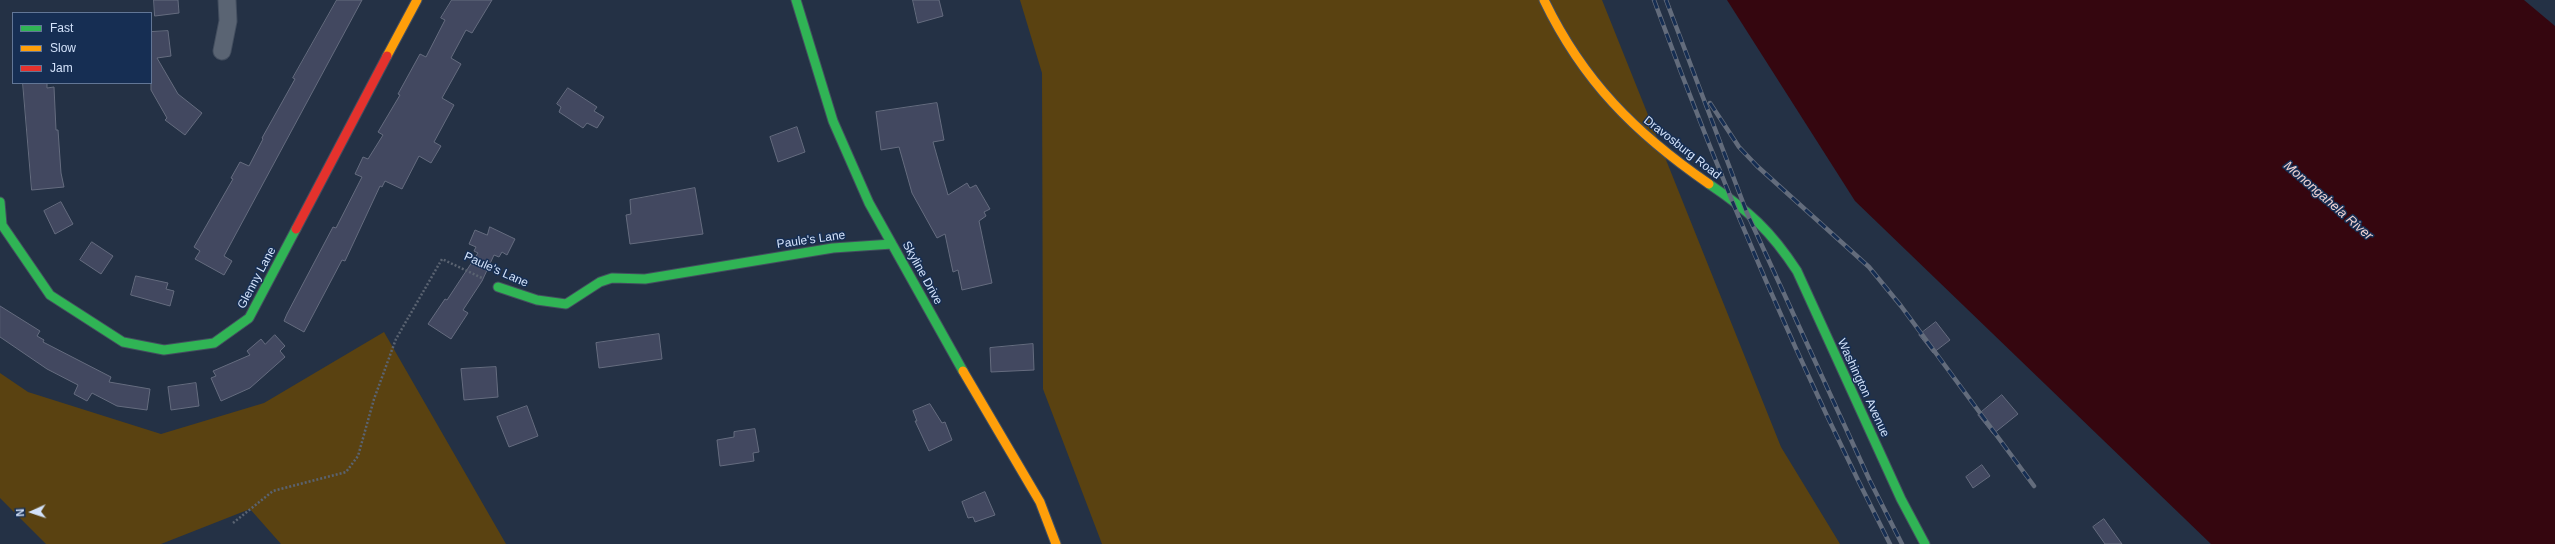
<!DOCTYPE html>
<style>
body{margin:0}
#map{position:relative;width:2555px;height:544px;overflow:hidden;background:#243145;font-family:Arial,sans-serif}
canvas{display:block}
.legend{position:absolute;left:12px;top:12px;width:140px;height:72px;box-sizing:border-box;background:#162e53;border:1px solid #627696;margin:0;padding:5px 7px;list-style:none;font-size:12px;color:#d3e2fa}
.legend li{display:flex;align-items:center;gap:8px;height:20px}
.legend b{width:20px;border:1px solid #627696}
.north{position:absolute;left:12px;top:492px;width:40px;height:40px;-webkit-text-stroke:3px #162e53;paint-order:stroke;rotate:267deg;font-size:11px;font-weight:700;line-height:16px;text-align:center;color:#d3e2fa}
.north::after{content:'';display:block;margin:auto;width:14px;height:18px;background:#d3e2fa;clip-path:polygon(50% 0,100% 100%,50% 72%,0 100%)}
</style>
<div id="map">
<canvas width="2555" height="544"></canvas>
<ul class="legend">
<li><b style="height:5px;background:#30b455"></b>Fast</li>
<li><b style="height:5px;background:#ff9f0a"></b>Slow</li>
<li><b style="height:5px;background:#e5322d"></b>Jam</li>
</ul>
<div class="north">N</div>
</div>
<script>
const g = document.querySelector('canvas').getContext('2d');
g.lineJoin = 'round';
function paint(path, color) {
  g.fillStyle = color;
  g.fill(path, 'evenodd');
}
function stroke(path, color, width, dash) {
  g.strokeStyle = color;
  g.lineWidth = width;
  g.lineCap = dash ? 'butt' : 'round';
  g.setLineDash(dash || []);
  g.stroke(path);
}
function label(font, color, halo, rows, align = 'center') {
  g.font = font + ' Arial,sans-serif';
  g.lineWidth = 3;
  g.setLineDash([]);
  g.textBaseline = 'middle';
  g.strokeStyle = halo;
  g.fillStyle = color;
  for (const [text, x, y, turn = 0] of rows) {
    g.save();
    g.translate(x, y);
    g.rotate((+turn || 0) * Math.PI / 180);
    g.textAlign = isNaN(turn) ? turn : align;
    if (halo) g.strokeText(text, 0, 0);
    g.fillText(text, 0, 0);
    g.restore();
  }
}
const green = new Path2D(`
 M1020,0H1602L1781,447L1840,544H1102L1043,389L1042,73Z
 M384,332L506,544H281L250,509L161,544H46L0,498V373L28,392L161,434L264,403Z`);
const water = new Path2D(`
 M1727,0H2524L2555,26V544H2211L1855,201Z`);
const building = new Path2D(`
 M154,0H178L179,13L155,16Z
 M337,0H362L224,256L232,261L224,275L195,259L200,251L194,247L233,179L231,178L240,162L249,166L263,139L262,138L295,79L293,78Z
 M452,0H492L472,33L466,30L451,58L461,64L442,98L454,105L434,142L441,146L431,163L419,156L402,189L385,181L382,187L380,186L345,261L342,260L304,332L284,321L287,314L333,227L336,228L362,177L355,174L363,157L368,159L383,135L378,132L400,95L398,94L420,54L426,57L445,20L441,18Z
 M913,0H939L943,16L918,23Z
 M168,31L171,56L157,58L178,94L202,113L185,135L165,120L167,118L151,90V32Z
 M23,83H47V88L54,87L56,130H58L61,173L64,187L32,190Z
 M568,88L597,107L594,111L604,117L597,128L587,123L583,128L559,112L561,107L557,104Z
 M937,103L944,140L933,142L948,195L967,183L970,188L976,185L990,209L984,212L986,216L979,221L992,283L962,290L958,270L953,272L945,234L937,238L912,193L899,147L881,150L876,112Z
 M797,127L805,152L778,162L770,137Z
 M695,188L703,234L630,244L626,215L631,214L630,200Z
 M61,202L73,224L55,234L44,211Z
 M490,227L515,239L507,255L502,252L499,257L494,255L482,281L463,310L468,313L451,339L428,324L445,299L447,300L478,253L474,251L476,247L469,244L475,230L487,235Z
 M92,242L113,256L101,274L80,260Z
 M136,276L168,283L166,289L174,291L170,306L131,295Z
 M0,306L40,331L37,336L44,340L43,342L111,377L109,382L150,389L147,410L117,406L92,393L87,401L74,394L78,385L47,369L0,337Z
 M1936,322L1950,340L1933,353L1919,335Z
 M659,334L662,359L599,368L596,343Z
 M275,335L285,346L280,351L285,357L250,388L221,401L211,378L216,376L213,371L250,355L247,351L261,339L265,344Z
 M1033,344L1034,370L991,372L990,348Z
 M496,367L498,397L464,400L461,369Z
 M196,383L199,406L171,410L168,387Z
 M2002,395L2018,414L1993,434L1978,415Z
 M930,404L942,423L945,422L952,440L929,451L915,421H917L913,411Z
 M527,406L538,436L509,447L497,417Z
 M755,429L759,452L753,453L754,461L720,466L717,440L734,437V432Z
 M1982,465L1990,476L1973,488L1966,477Z
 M985,492L995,515L975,522L973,517L968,518L962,502Z
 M2104,519L2122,544H2105L2093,527Z`);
const path = new Path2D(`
 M233,523L273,491L346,472L358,456L374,399L396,339L442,259L482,278`);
const street = new Path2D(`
 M222,51L228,21L227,0`);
const fast = new Path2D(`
 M796,0L833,121L869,203L963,371
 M1709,184C1748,210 1771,231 1797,271L1901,499L1925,544
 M0,202L2,225L50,295L123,342L164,350L214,343L249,318L296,229
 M498,287L537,300L566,304L600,282L612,278L645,279L833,248L892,244`);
const slow = new Path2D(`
 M1544,0C1583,81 1635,133 1709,184
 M387,56L417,0
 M963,371L1040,502L1056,544`);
const jam = new Path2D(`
 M296,229L387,56`);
const rail = new Path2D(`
 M1654,0C1722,186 1800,368 1890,544
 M1666,0L1747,213L1870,481L1902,544
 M1710,103L1739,147L1757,166L1869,267L1901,306L2034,486`);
const streetNames = [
 ["Dravosburg Road",1682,148,38],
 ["Paule's Lane",811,240,-8],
 ["Paule's Lane",496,270,24],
 ["Skyline Drive",922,273,61],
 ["Glenny Lane",257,278,-62],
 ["Washington Avenue",1863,388,65]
];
const waterNames = [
 ["Monongahela River",2328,201,41]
];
paint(green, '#5a4211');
paint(water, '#35060f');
paint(building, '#424860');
stroke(building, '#656c7f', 1);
stroke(street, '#434e5f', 19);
stroke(fast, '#434e5f', 11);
stroke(slow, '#434e5f', 11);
stroke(jam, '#434e5f', 11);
stroke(path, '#5a6371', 2.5, [2, 2]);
stroke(street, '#5a6473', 17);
stroke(fast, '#30b455', 9);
stroke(slow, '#ff9f0a', 9);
stroke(jam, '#e5322d', 9);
stroke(rail, '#636c7c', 4.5);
stroke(rail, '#162e53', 3, [9]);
label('12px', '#d3e2fa', '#162e53', streetNames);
label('italic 13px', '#f0d2d2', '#162e53', waterNames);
</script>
